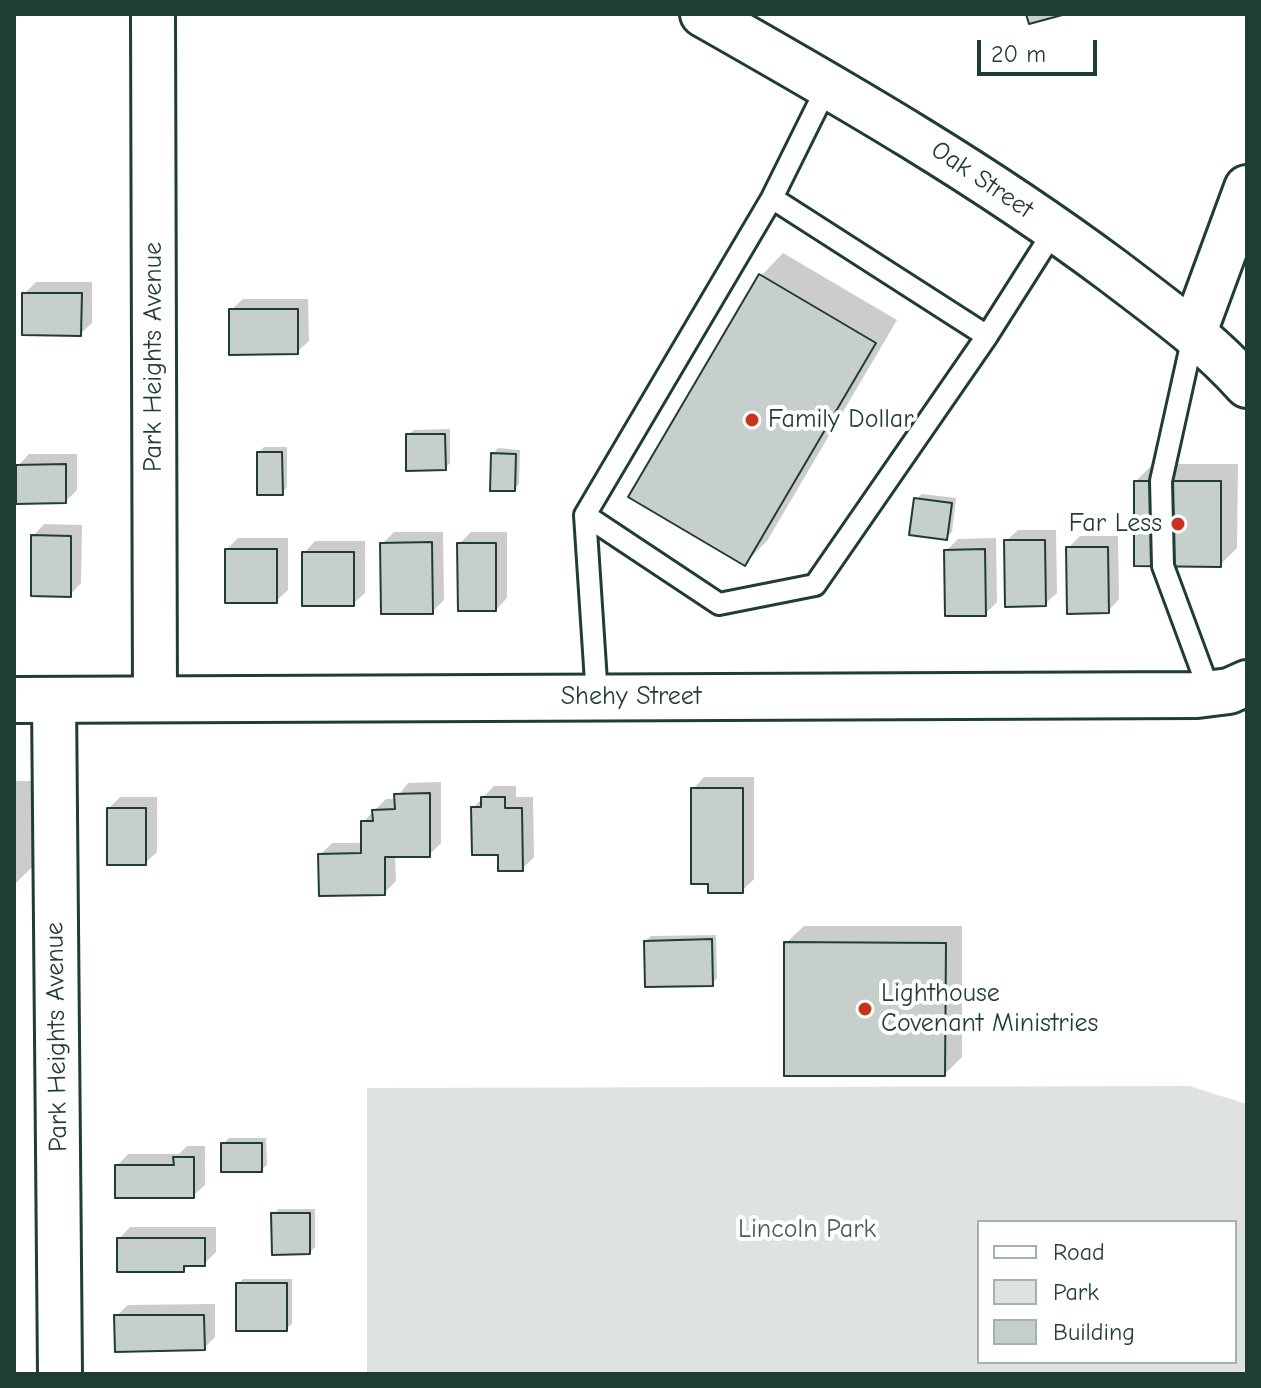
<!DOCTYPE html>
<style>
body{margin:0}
#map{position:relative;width:1261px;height:1388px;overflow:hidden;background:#fff;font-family:"Comic Neue",sans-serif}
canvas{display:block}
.frame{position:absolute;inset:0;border:16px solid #1f3d34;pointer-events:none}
.legend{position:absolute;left:977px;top:1220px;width:260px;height:144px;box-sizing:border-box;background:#fff;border:2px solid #a5b1ae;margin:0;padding:10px 14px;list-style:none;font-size:24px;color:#1f3d34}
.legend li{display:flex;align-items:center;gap:16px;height:40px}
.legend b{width:40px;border:2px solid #a5b1ae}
.scale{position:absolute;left:977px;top:40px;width:120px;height:36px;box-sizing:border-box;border:4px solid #1f3d34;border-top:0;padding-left:10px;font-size:24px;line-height:28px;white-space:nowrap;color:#1f3d34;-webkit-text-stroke:6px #fff;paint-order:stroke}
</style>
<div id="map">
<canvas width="1261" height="1388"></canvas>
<div class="frame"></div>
<ul class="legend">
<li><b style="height:10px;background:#fff"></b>Road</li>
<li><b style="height:22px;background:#dee3e2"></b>Park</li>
<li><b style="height:22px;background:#c7cfcc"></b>Building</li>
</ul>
<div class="scale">20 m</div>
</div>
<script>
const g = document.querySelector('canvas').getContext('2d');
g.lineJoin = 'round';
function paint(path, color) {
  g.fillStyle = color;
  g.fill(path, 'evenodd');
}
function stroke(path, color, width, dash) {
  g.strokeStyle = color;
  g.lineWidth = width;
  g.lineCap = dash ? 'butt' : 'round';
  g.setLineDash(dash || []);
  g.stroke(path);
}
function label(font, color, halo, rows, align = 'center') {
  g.font = font + ' "Comic Neue",sans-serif';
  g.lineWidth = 8;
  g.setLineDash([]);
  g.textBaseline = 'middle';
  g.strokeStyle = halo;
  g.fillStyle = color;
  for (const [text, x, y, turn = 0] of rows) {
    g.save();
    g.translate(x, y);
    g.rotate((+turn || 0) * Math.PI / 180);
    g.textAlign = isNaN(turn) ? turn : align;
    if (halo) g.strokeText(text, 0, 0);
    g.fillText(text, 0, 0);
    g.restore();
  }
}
const green = new Path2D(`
 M1189,1086L1247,1104V1374H367V1088ZM979,1222H1235V1362H979Z`);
const shadow = new Path2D(`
 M783,253L897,320L767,541L745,563L761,276Z
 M36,282H92V323L80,334L24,294Z
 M243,299H308L309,341L297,352L231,310Z
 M450,429V463L445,468L408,435L414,430Z
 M264,447H287V487L282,493L259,452Z
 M498,448L520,450L519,484L514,489L493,454Z
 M29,454H77V490L66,501L18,466Z
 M1153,464H1238L1237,548L1220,565L1136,481Z
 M922,494L956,498L952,532L946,538L916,499Z
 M44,524L82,525L81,583L70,595L33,536Z
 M1018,530H1056L1057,593L1045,604L1006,541Z
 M394,532H443L444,600L432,612L382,544Z
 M471,532H507V598L496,610L459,544Z
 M1080,536H1118L1119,599L1108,611L1068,548Z
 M238,538H288V590L276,601L226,550Z
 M996,538L997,602L985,614L946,551L958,539Z
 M315,541H365V593L353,604L304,553Z
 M704,777H754V879L742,891L693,789Z
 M14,781H33V866L14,885Z
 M441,782V843L429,855H395L396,881L384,893L320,855L332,843H363V822L386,799H396L408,783Z
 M494,786H516V797H533L534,857L522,869L500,853L473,808Z
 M120,797H157V852L145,863L109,808Z
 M804,926H962V1057L945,1074L786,943Z
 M716,935L717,978L712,984L646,941L651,936Z
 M229,1138H266L267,1165L261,1170L223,1144Z
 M187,1146H205V1185L193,1196L117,1166L128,1154H179Z
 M279,1209H315V1247L310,1252L273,1214Z
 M130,1227H216V1252L204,1264H190L183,1270L119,1239Z
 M243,1279H292V1324L286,1329L238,1284Z
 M215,1304V1337L204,1348L116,1316L128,1305Z`);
const building = new Path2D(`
 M1026,14H1066L1029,24Z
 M759,274L876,343L745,566L628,497Z
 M22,293H82L81,336L22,335Z
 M229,309H298V354L229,355Z
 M406,434H445L446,470L406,471Z
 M257,452H282L283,495H257Z
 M491,453L516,454L515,491H490Z
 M66,464V503L16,504V465Z
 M1134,481H1221V567L1134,566Z
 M914,498L952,503L947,540L909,535Z
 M31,535L71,536V597L31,596Z
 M1004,540H1045L1046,606L1005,607Z
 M432,542L433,614H381L380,543Z
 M457,543H496V611H458Z
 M1066,547H1108L1109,613L1067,614Z
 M225,549H277V603H225Z
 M985,549L986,616H945L944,550Z
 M302,552H354V606H302Z
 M691,788H743V893H708V884H691Z
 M430,793V857H385V895L319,896L318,854L361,853V821H373L372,810L395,809L394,794Z
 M481,797H505V808H522L523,871H498V855H472L471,807H481Z
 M107,808H146V865H107Z
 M712,939L713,986L645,987L644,941Z
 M784,942L946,943L945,1076H784Z
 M221,1143H262V1172H221Z
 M173,1157H194V1198H115V1165H174Z
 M271,1213H310V1254L272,1255Z
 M117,1238H205V1266H184V1272H117Z
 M236,1283H287V1331H236Z
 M114,1315H204L205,1350L115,1352Z`);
const lane = new Path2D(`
 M1194,332L1161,481L1163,566L1210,693
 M987,336L1055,229
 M585,515L719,604L815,585L987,336L772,198
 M597,697L585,515L772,198L828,85`);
const street = new Path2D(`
 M153,14L155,699
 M54,700L60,1374`);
const secondary = new Path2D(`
 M1194,332L1247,188
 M14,700L1197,695L1229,691L1247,683`);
const highway = new Path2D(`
 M703,14C844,94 983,174 1113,271C1160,307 1208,341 1247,385`);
const markers = [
 [752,420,8,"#c8321e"],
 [1178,524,8,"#c8321e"],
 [865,1009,8,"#c8321e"]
];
const streetNames = [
 ["Oak Street",982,180,34],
 ["Park Heights Avenue",154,357,-90],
 ["Shehy Street",631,697],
 ["Park Heights Avenue",57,1037,-91]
];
const poiNames = [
 ["Family Dollar",768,420],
 ["Far Less",1162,524,"right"],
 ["Lighthouse",881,994],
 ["Covenant Ministries",881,1024]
];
const parkNames = [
 ["Lincoln Park",807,1230]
];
paint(green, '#dee3e2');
paint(shadow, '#0003');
paint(building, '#c7cfcc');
stroke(building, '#1f3d34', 2);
stroke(lane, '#1f3d34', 26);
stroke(street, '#1f3d34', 48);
stroke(secondary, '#1f3d34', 50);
stroke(highway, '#1f3d34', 50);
stroke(lane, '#fff', 20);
stroke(street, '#fff', 42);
stroke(secondary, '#fff', 44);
stroke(highway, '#fff', 44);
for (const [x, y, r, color] of markers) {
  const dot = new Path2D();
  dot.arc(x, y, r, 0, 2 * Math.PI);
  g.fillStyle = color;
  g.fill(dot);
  stroke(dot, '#fff', 3);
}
label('26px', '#1f3d34', '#fff', streetNames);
label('26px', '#1f3d34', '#fff', poiNames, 'left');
label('26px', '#455e57', '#fff', parkNames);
</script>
